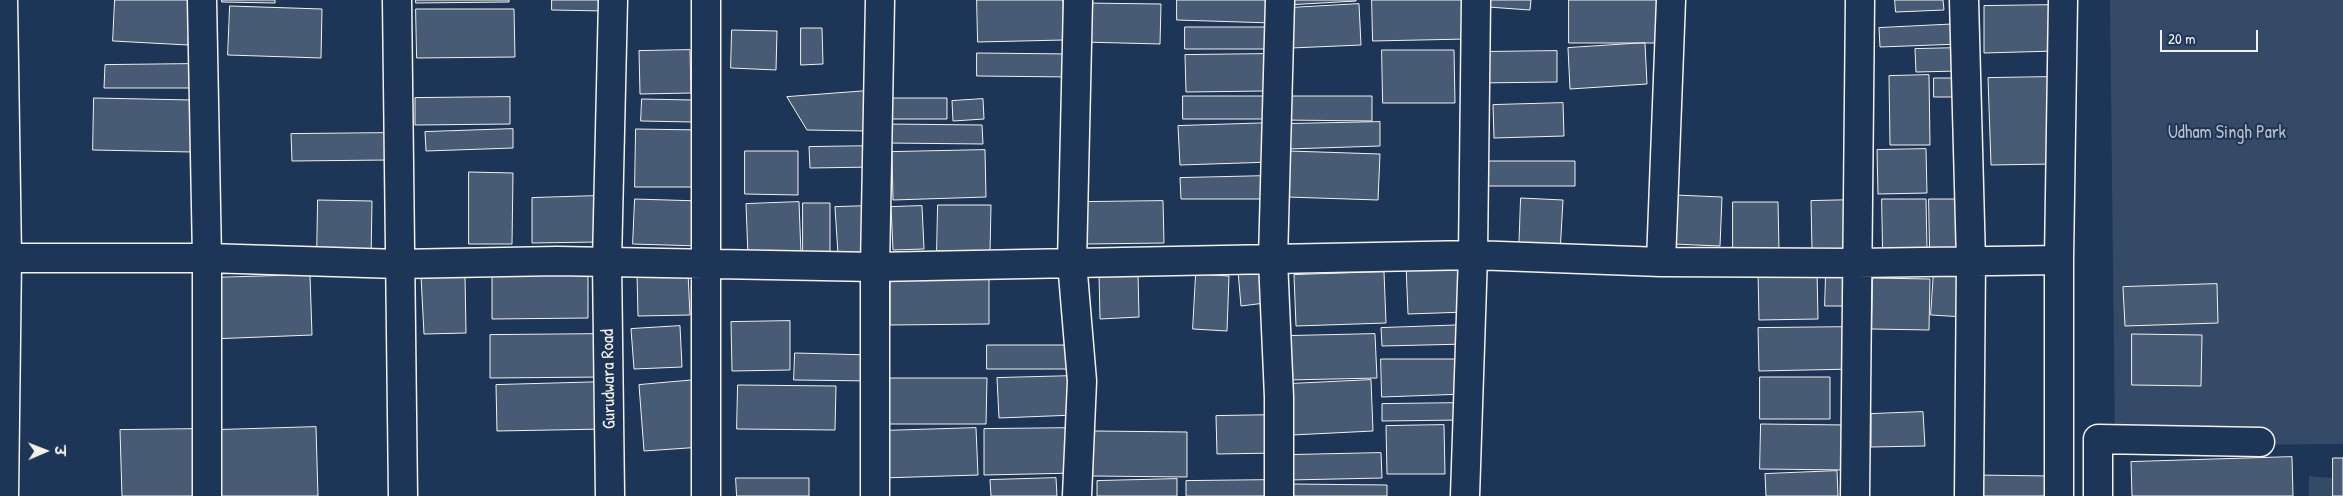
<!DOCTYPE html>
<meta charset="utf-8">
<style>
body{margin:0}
#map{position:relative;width:2343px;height:496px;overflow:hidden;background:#1d3557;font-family:"Patrick Hand","Playpen Sans Deva",sans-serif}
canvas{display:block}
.north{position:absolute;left:20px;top:426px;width:50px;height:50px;-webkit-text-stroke:4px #1d3557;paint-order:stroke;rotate:89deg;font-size:14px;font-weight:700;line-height:20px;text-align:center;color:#f4f1e8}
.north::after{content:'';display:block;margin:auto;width:18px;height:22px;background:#f4f1e8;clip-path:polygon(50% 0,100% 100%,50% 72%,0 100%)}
.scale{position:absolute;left:2160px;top:30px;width:98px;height:22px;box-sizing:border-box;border:2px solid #f4f1e8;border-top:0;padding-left:6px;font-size:15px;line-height:18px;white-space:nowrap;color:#f4f1e8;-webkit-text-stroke:4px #1d3557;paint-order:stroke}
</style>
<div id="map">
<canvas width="2343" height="496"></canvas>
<div class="north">उ</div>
<div class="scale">20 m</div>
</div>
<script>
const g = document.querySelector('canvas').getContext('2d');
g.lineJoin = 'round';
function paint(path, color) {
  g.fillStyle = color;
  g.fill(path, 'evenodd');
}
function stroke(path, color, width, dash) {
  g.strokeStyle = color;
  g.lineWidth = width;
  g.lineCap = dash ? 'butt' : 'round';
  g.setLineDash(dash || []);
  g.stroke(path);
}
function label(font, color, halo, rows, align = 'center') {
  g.font = font + ' "Patrick Hand",sans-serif';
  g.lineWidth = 4;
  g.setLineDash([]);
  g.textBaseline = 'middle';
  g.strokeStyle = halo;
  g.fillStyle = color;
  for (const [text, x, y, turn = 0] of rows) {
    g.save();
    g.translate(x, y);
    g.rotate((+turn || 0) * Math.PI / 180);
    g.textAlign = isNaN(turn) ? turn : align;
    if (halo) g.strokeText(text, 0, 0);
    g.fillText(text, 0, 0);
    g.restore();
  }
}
const green = new Path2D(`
 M2110,0H2343V444L2115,446Z
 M2309,476L2343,479V496H2309Z`);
const building = new Path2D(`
 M115,0H190L188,45L113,41Z
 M222,0H275V3L222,2Z
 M416,0H509V2L416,3Z
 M552,0H604V11L552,10Z
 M977,0H1063L1064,40L978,42Z
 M1177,0H1272V23L1177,20Z
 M1287,0H1356V1L1287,5Z
 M1372,0H1466L1467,39L1373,41Z
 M1488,0H1531L1530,10L1488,7Z
 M1569,0H1665V43H1569Z
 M1895,0H1943L1944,10L1896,12Z
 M1084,3L1161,4L1160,44L1083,42Z
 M1359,4L1361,45L1291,48L1289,8Z
 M2055,5L2056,51L1984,53V6Z
 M230,6L322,9L321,58L228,55Z
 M416,9H514L515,57L417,58Z
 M1960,24V44L1880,47L1879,28Z
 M1185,27H1276V49H1185Z
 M801,28H822L823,64L801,65Z
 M732,30L777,31L776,70L731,68Z
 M1645,43L1647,84L1570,89L1568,48Z
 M1959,48V71L1916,72L1915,49Z
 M690,50L691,93L640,94L639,51Z
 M1382,50H1454L1455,103H1383Z
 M1557,51V82L1478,83V52Z
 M977,53L1072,54L1071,77L977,76Z
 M1265,54L1266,91L1186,92L1185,55Z
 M192,64V88H104L105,65Z
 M1929,75L1930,145H1890L1889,76Z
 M2051,77L2053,164L1991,165L1988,78Z
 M1934,78H1960L1961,97H1934Z
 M867,91L866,131L807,130L787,97Z
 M1183,96H1271V119H1183Z
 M1281,96H1372V121L1281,120Z
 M510,97V124L415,125V98Z
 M94,98L193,100L192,152L93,150Z
 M889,98H947V119H888Z
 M642,99L693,100L692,122L641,121Z
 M983,99L984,119L953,121L952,101Z
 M1563,103L1564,136L1494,138L1493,105Z
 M1380,122V146L1288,149L1287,124Z
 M1272,123V162L1180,165L1178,126Z
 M887,124L982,125L983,144L887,143Z
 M513,129V148L426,151L425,132Z
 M636,129L701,130L700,187H635Z
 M389,133V160L292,161L291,134Z
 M874,146V167L810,168L809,147Z
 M1926,149L1927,193L1878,194L1877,150Z
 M985,150L986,197L893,200L892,152Z
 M745,151H798V195L745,194Z
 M1289,151L1380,154L1378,200L1287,197Z
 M1478,161H1575V186H1478Z
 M469,172L513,173L512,244H469Z
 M1267,176L1269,199H1181L1180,178Z
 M1675,195L1722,197L1720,246L1673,244Z
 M596,196V242L532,243V198Z
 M1521,198L1563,200L1560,253L1519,252Z
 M635,199L700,201L699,246L633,244Z
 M1882,199H1926L1927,249L1883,250Z
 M1929,199H1963V251L1930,252Z
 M318,200L372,201L371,259L317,258Z
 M1854,200L1855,250H1812L1811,201Z
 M1163,201L1164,243L1086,244L1085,202Z
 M799,202L801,254L748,256L746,204Z
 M1733,202H1778L1779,250L1733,251Z
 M803,203H830V252H803Z
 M938,205H991L990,252L937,251Z
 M870,206L871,253L838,254L835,207Z
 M922,206L924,249L893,250L891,207Z
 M1464,262L1466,312L1408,314L1406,264Z
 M588,267V318L492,319V268Z
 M1263,269L1265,303L1241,306L1238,271Z
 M1934,270L1967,272L1964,317L1931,315Z
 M1817,271L1818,319L1759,320L1758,272Z
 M688,272L690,315L638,316L637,274Z
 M1384,272L1386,323L1296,326L1294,275Z
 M1138,273L1139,317L1100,319L1099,274Z
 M1196,274L1229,276L1227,331L1193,329Z
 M1826,274H1855L1854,306H1825Z
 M310,275L312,335L210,339L207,278Z
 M465,275L466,333L424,334L421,276Z
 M989,275V324L890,325V276Z
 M1873,278L1930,279L1929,330L1872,329Z
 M2217,284L2218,323L2125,326L2123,287Z
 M790,321V370L732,371L731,322Z
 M1467,325V344L1382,346L1381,328Z
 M680,326L682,367L634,369L631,329Z
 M1854,327V369L1759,371L1758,328Z
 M603,334L604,377L490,378V335Z
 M1375,334L1377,378L1289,380L1288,336Z
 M2132,334L2202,335L2201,386L2132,385Z
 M987,345H1074V369H987Z
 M795,353L872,355V381L794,380Z
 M1381,359H1466L1465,394L1382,397Z
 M1073,376L1075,415L999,418L997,378Z
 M1760,377H1830V419H1760Z
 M889,378H987L986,424H889Z
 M696,380L702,447L644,451L639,385Z
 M1371,380L1373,431L1292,435L1289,384Z
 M605,382L606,429L497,431L496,385Z
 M738,385L836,386L835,430L737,429Z
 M1463,403V420L1382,421V404Z
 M1923,412L1925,446L1871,447V414Z
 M1277,415V453L1217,454L1216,416Z
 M1761,424L1847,425V470L1760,469Z
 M1444,425L1445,474H1387L1386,426Z
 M316,427L318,496H219L217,430Z
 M976,428L978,475L882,478L880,431Z
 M1077,428V473L984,475V429Z
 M200,429L201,496H122L120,430Z
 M1094,431L1187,432V477L1093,476Z
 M1381,453L1382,478L1289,480V455Z
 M2292,457L2293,496H2132L2131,462Z
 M2333,458H2343V496H2333Z
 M1837,471L1838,496H1766L1765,474Z
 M1975,475L2052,476L2050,496H1975Z
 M736,478H809V496H737Z
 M1056,478L1057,496H991L990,480Z
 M1177,479V496H1097V481Z
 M1274,480L1275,496H1186V481Z
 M1291,484L1387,485V496H1291Z`);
const minor = new Path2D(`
 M3,0L7,258L4,496
 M202,0L207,258V496
 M397,0L403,496
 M1964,0L1971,261L1969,496
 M0,258H207L398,264L557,261L875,267L1473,255L1661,262L1857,263L2059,260
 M1661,262L1671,0
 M610,496L607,262L613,0
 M706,496V0
 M875,496V267L880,0
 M1077,496L1082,381L1072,262L1078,0
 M1279,496V397L1273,260L1280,0
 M1465,496L1473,255L1476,0
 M1855,496L1860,0
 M2059,496V260L2063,0
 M2098,496V439L2260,442`);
const parkNames = [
 ["Udham Singh Park",2227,133]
];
const streetNames = [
 ["Gurudwara Road",609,379,-91]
];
paint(green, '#354a67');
paint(building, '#485b74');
stroke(building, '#f4f1e8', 1);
stroke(minor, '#f4f1e8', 31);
stroke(minor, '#1d3557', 28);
label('18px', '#bbbfc1', '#1d3557', parkNames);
label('18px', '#f4f1e8', '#1d3557', streetNames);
</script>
